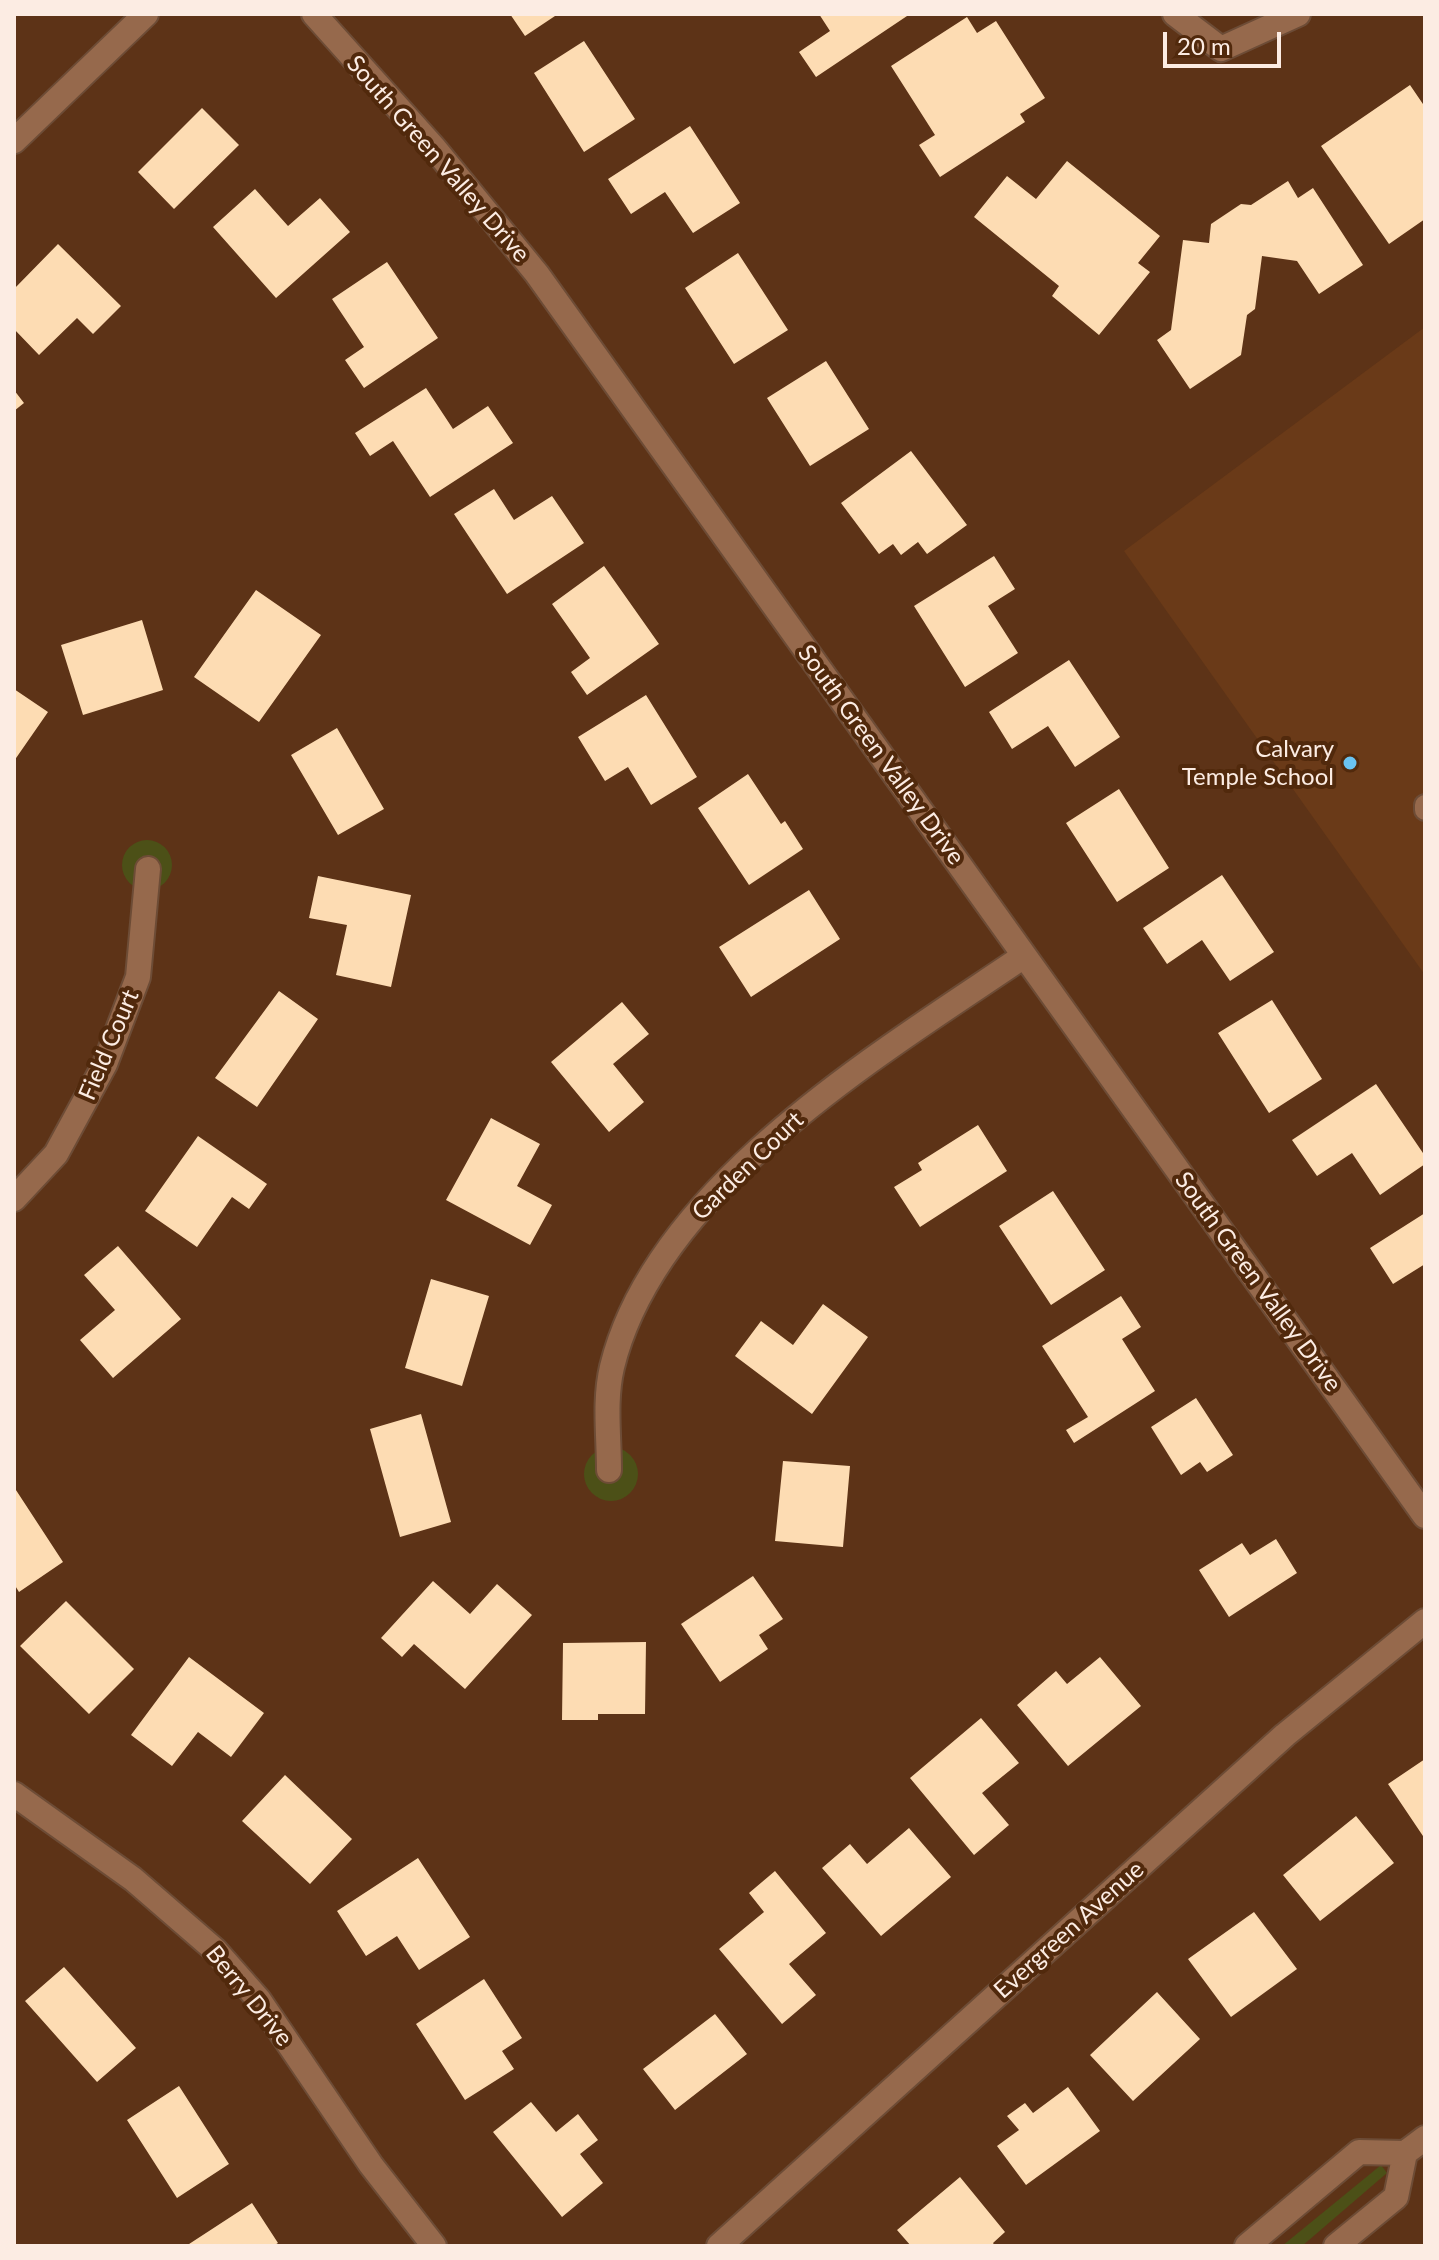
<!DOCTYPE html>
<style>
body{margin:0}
#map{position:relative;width:1439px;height:2260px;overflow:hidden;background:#5d3317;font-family:Lato,sans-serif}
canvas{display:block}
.frame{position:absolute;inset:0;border:16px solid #fcece3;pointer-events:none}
.scale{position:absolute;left:1163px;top:32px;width:118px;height:36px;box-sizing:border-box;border:4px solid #fcece3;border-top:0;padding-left:10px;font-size:24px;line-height:28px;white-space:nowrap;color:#fcece3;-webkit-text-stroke:6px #51290c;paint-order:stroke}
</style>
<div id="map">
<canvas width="1439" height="2260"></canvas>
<div class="frame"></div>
<div class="scale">20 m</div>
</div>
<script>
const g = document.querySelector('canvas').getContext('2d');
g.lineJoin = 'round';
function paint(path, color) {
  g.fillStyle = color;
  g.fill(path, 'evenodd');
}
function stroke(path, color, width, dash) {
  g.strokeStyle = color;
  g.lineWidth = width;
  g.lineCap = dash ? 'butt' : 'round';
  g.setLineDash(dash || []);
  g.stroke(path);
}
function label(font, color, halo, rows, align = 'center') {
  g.font = font + ' Lato,sans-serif';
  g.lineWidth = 8;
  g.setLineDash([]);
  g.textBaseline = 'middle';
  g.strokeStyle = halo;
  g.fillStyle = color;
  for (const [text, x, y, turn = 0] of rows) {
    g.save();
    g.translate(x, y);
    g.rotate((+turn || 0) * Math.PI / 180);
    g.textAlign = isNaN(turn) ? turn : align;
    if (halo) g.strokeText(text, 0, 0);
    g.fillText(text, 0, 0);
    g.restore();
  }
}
const built = new Path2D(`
 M1425,327V975L1124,551Z`);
const green = new Path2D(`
 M122 865a25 25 0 1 1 50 0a25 25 0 1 1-50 0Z
 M584 1474a27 27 0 1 1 54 0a27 27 0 1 1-54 0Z
 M1381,2165L1387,2173L1302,2246H1282Z`);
const building = new Path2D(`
 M510,14H558L525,36Z
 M819,14H910L816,77L799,52L830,31Z
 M967,17L977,33L996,21L1045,98L1020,114L1025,122L940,177L919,145L935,135L891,66Z
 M584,41L635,119L584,152L534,73Z
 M1410,85L1425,107V219L1389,244L1321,146Z
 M202,108L239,145L174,209L138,172Z
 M690,126L740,203L693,233L665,192L631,214L608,179Z
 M1067,161L1160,236L1138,263L1150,272L1099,335L1052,296L1059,286L974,217L1007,176L1036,199Z
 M1288,181L1298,198L1313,188L1363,265L1319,294L1297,261L1262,256L1255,309L1247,315L1241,355L1190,389L1157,340L1171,330L1183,240L1209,243L1211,224L1241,204L1251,205Z
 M255,189L288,226L320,198L350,232L276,298L213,227Z
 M58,244L121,306L93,334L77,318L39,355L14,329V289Z
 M738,253L788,330L734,364L685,288Z
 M387,262L438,338L364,388L345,360L364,347L332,299Z
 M826,361L869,429L810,466L767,398Z
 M426,388L453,429L488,406L513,443L430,497L393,441L370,456L355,433Z
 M14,390L24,403L14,411Z
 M911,451L967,525L927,554L918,542L901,555L893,544L879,554L841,503Z
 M494,489L514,520L552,496L584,543L507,594L454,514Z
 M994,556L1015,589L988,606L1018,653L965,687L914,606Z
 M604,566L659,644L587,695L571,672L590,658L552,604Z
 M256,590L321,635L259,722L194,677Z
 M142,620L163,690L83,715L61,645Z
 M1069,660L1120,737L1075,767L1048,726L1012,749L989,712Z
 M14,689L48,712L14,761Z
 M646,695L697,777L651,805L628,767L605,781L578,737Z
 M337,728L384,809L338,835L291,755Z
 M748,774L781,824L785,821L803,849L749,885L698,808Z
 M1119,789L1169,868L1117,902L1066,823Z
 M1222,875L1274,952L1230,981L1202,940L1167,964L1143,928Z
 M318,876L411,895L391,987L336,975L347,925L309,918Z
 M809,890L840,939L751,997L719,947Z
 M279,991L318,1019L257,1107L215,1078Z
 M1272,1000L1322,1079L1269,1113L1218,1033Z
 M622,1002L649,1034L613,1064L644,1102L609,1132L551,1062Z
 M1376,1084L1425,1156V1164L1380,1195L1352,1153L1317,1176L1292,1140Z
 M491,1118L540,1144L517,1186L552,1205L530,1245L446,1200Z
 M978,1125L1007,1171L920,1227L894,1187L922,1170L918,1163Z
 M198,1136L267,1184L249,1209L232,1197L197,1247L145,1211Z
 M1053,1191L1105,1270L1051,1305L999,1226Z
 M1425,1213V1264L1393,1284L1370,1248Z
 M118,1246L181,1319L113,1378L80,1340L115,1310L84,1275Z
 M431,1279L489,1296L462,1386L405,1368Z
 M1121,1296L1141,1327L1122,1339L1155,1391L1074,1443L1066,1430L1088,1417L1042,1346Z
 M823,1304L868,1337L812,1414L735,1356L761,1321L793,1345Z
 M1196,1398L1233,1455L1207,1472L1200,1462L1181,1475L1151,1427Z
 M421,1414L451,1522L400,1537L370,1429Z
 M783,1461L850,1466L843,1547L775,1541Z
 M14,1487L63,1562L19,1592L14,1584Z
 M1276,1539L1297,1573L1229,1617L1199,1570L1242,1543L1250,1555Z
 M753,1576L783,1619L759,1635L768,1649L720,1682L681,1624Z
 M433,1581L470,1614L497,1584L532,1615L465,1689L414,1644L402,1657L381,1638Z
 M66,1601L134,1669L89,1714L20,1646Z
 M646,1642L645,1714H598V1720H562L563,1643Z
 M189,1657L264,1713L231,1757L198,1732L172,1766L131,1735Z
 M1100,1657L1141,1706L1068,1766L1017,1705L1056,1671L1067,1684Z
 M981,1718L1019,1763L982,1793L1009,1825L974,1855L910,1778Z
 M1425,1759V1839L1388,1784Z
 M285,1775L352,1839L310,1884L242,1821Z
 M1356,1816L1394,1863L1320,1921L1283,1875Z
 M909,1828L951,1877L881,1936L822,1868L850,1844L867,1864Z
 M418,1858L470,1937L419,1970L397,1936L366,1956L337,1911Z
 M775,1871L826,1933L789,1964L816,1995L782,2024L719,1949L764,1912L749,1893Z
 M1254,1912L1297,1969L1231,2017L1188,1959Z
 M64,1967L136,2048L97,2082L25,2001Z
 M484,1979L522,2038L502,2051L514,2069L465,2100L416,2024Z
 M1157,1992L1200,2039L1133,2101L1090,2055Z
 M715,2014L747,2054L675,2110L643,2069Z
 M179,2086L229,2164L177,2198L127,2120Z
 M1068,2087L1100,2131L1026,2185L997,2146L1019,2130L1007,2116L1025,2103L1033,2113Z
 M531,2102L556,2132L578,2114L598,2140L580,2154L603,2183L562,2217L493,2132Z
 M960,2177L1005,2232L993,2243L995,2246H911L897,2230Z
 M252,2203L278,2243L273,2246H186Z`);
const lane = new Path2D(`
 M1425,805V810`);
const street = new Path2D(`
 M314,14L435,149L537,274L1425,1516
 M1175,14L1221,49L1298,14
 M14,141L146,14
 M14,1199L56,1154L105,1064L138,977L148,869
 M609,1470C609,1436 604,1401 612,1367C656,1187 881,1053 1024,956
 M14,1794L133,1879L215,1950L259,2000L371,2165L434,2246
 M719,2246L1285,1735L1425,1621`);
const secondary = new Path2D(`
 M1247,2246L1359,2152L1405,2153L1425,2138
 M1336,2246L1396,2197L1405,2153`);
const markers = [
 [1350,763,8,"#6ac3f1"]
];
const streetNames = [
 ["South Green Valley Drive",438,159,49],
 ["South Green Valley Drive",881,755,54],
 ["Field Court",109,1045,-67],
 ["Garden Court",748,1166,-44],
 ["South Green Valley Drive",1258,1282,54],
 ["Evergreen Avenue",1069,1930,-42],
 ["Berry Drive",249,1996,51]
];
const poiNames = [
 ["Calvary",1334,749],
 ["Temple School",1334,777]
];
paint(built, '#6a3a18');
paint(green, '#4c5017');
paint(building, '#fddcb3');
stroke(lane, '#6d4c36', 24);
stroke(street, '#6d4c36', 28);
stroke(secondary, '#6d4c36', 28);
stroke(lane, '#96694c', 20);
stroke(street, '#96694c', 24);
stroke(secondary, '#96694c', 24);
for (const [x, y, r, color] of markers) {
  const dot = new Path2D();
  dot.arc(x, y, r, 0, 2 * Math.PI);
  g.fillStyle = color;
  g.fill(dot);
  stroke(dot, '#51290c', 3);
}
label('24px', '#fcece3', '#51290c', streetNames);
label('24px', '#fcece3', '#51290c', poiNames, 'right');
</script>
